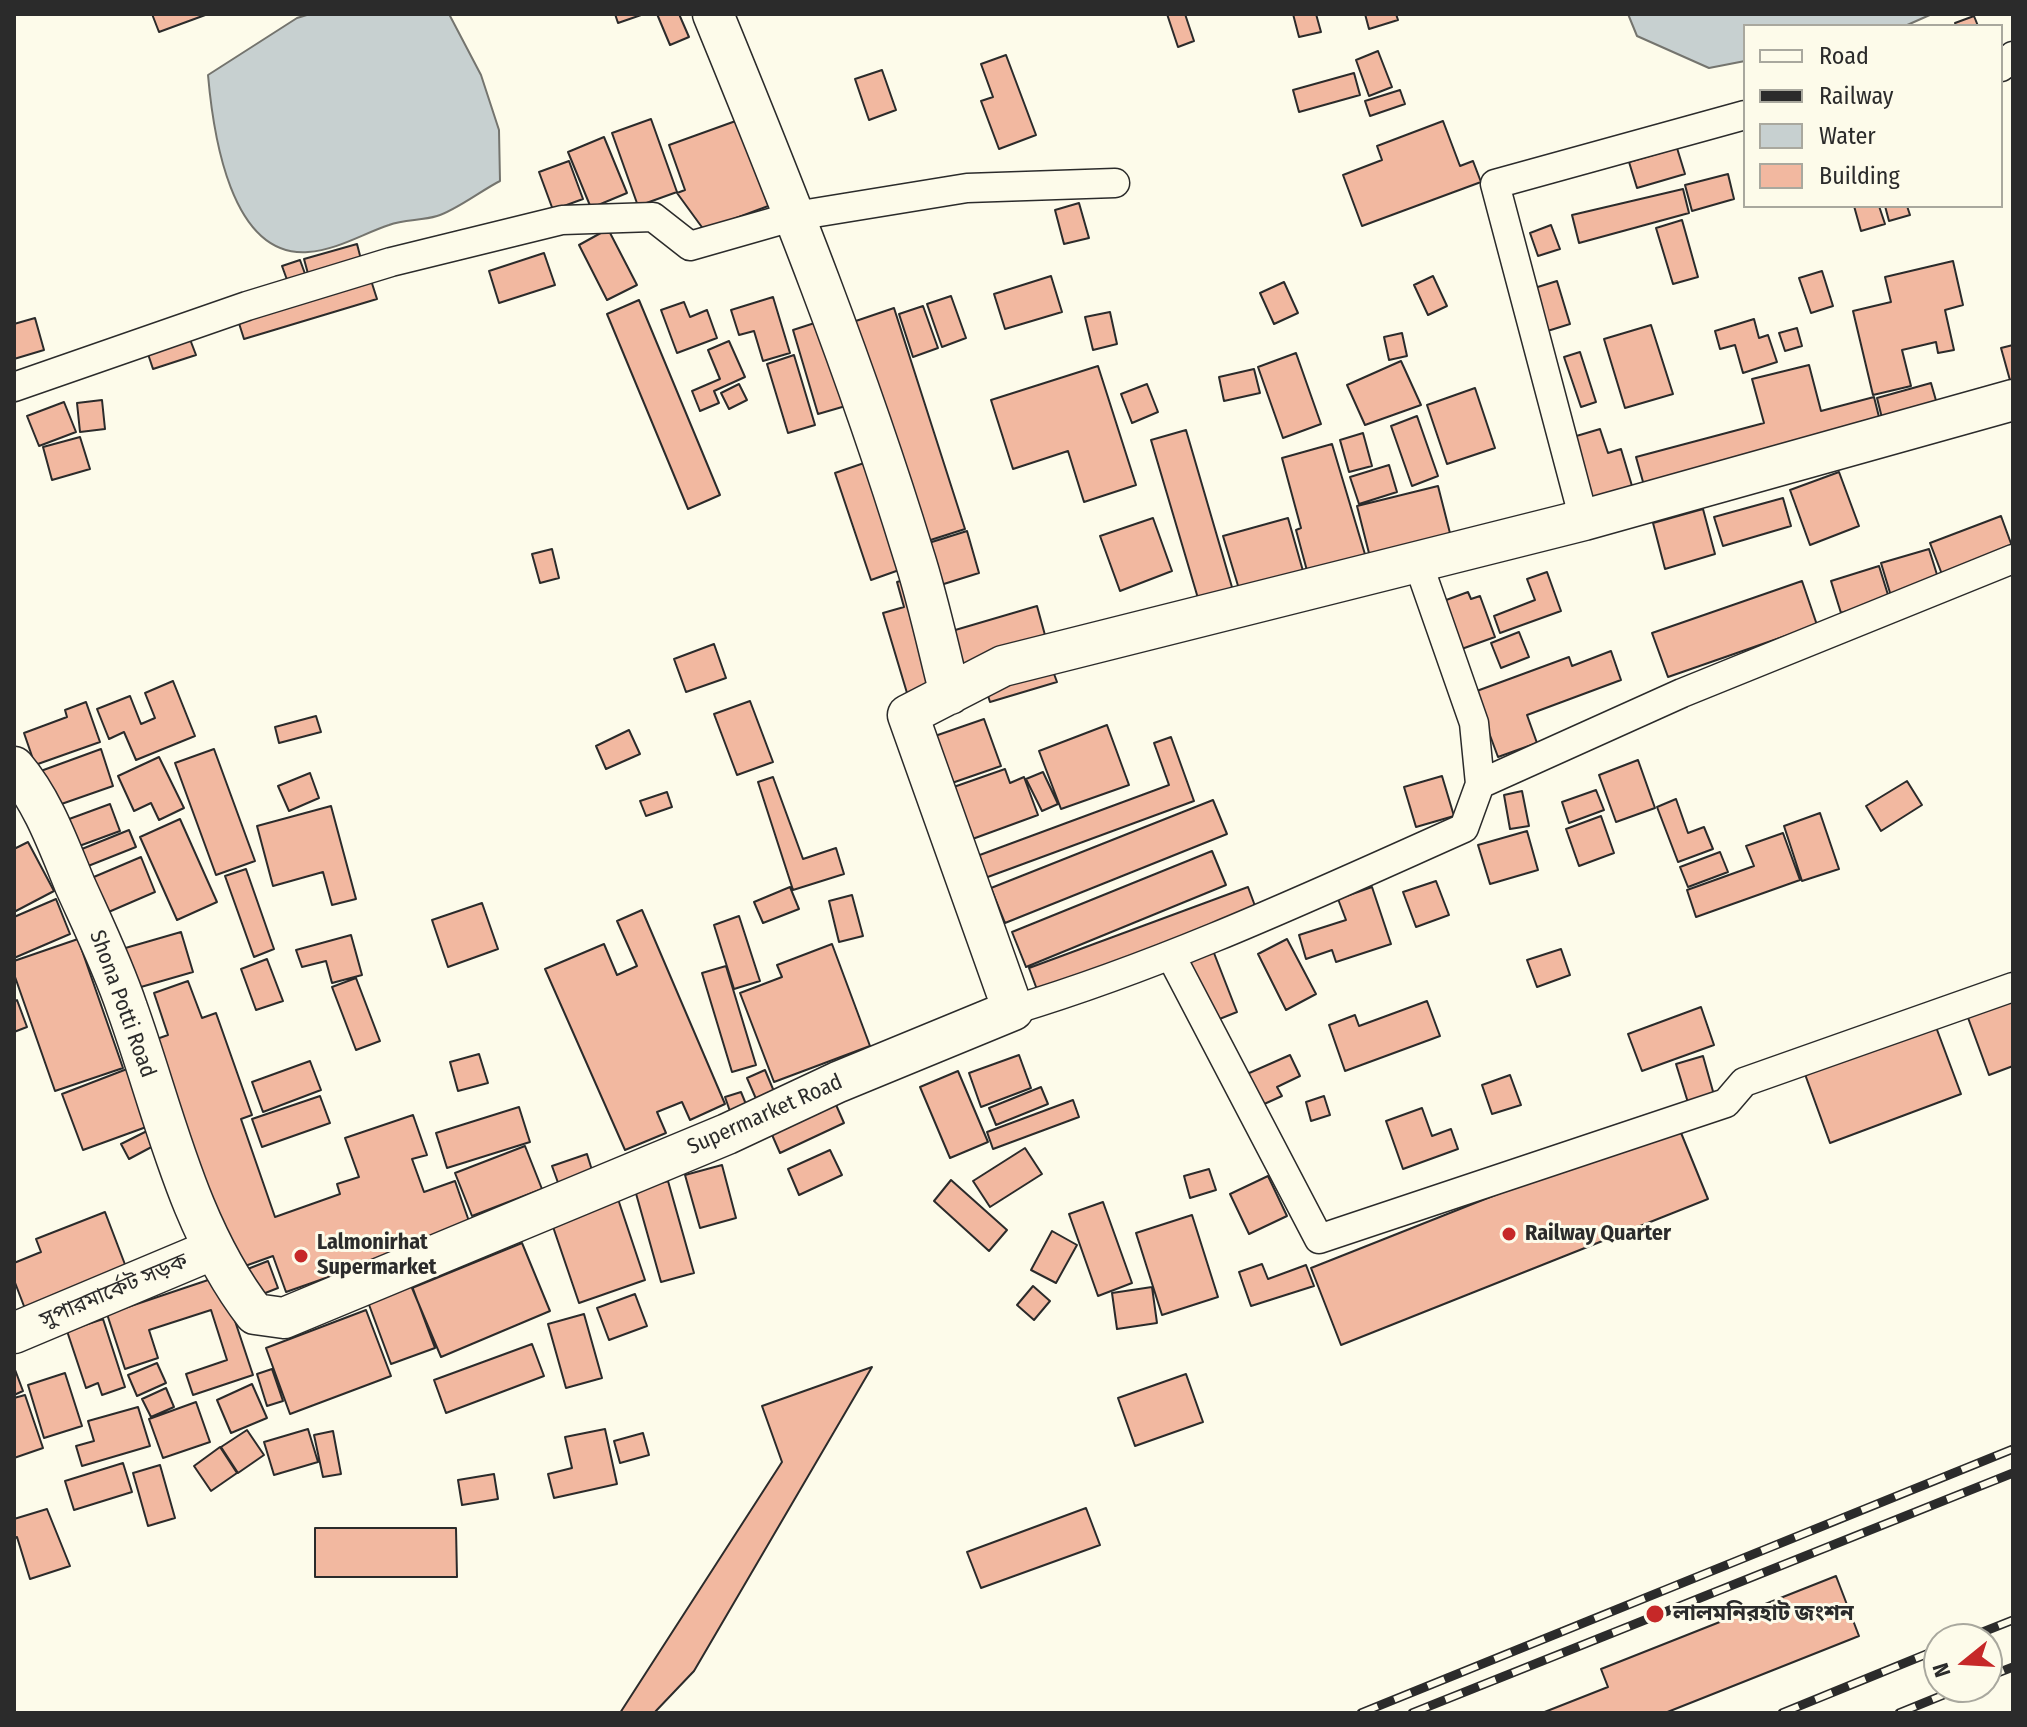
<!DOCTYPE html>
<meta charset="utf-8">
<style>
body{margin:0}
#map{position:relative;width:2027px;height:1727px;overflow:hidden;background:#fdfbea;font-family:"Fira Sans Condensed",sans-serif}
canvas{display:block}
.frame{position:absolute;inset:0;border:16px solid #2b2b2b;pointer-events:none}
.legend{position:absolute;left:1743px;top:24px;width:260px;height:184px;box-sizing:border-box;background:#fdfbea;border:2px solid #a9a89e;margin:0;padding:10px 14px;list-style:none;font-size:24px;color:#2b2b2b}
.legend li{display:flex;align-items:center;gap:16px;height:40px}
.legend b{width:40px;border:2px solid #a9a89e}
.north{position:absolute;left:1923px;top:1623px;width:80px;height:80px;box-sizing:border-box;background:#fdfbea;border:2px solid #a9a89e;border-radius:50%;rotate:252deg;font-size:22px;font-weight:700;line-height:32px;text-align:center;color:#2b2b2b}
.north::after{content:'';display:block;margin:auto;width:28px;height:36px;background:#c62828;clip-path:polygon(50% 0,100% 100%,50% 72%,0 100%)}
</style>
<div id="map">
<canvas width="2027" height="1727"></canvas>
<div class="frame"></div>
<ul class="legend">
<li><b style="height:10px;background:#fdfbea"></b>Road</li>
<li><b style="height:10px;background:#2b2b2b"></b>Railway</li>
<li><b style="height:22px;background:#c7d0d0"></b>Water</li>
<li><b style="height:22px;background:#f2b8a0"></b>Building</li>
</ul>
<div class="north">N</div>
</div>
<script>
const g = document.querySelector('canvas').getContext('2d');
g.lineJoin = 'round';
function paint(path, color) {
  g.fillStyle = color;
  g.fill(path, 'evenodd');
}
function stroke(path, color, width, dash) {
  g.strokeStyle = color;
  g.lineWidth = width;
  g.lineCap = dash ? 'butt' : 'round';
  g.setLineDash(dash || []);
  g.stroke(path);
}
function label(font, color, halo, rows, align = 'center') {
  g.font = font + ' "Fira Sans Condensed","Noto Sans Bengali",sans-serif';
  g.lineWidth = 6;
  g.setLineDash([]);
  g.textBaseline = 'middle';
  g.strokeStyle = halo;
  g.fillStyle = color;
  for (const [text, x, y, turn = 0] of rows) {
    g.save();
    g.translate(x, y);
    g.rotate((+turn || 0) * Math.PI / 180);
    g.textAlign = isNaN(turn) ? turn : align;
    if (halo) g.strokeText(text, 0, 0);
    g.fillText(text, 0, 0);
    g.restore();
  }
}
const water = new Path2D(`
 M310,14H449L481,75L499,130L500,181C482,190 455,211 437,216C421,221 404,219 389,225C362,234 337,250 308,252C230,258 213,132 208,75L297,18Z
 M1628,14H1932L1905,26H1745V61L1709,68L1637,36Z`);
const building = new Path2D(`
 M152,14H208L159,32Z
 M615,14H644L618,23Z
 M657,14H679L689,37L670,45Z
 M1167,14H1185L1194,41L1178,47Z
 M1293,14H1316L1321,32L1299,37Z
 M1365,14H1396L1398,20L1369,29Z
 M1974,16L1978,26H1956L1955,23Z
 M1378,51L1392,87L1369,96L1356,60Z
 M1006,55L1036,135L999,149L981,101L993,97L981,64Z
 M882,70L896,110L869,120L855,79Z
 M1354,73L1360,95L1299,112L1293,90Z
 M1400,90L1405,104L1370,116L1365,101Z
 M744,118L779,202L704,230L677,193L685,190L669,145Z
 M651,119L677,192L638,206L612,133Z
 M1443,121L1460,166L1473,161L1481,182L1362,226L1343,175L1382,160L1377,146Z
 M604,137L627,193L591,208L568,152Z
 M1677,148L1685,174L1637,188L1629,162Z
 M569,161L583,199L553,210L539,172Z
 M1728,174L1734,199L1692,211L1685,185Z
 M1683,189L1689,213L1579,243L1572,215Z
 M1079,203L1089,238L1064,244L1055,210Z
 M1854,206H1879L1885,224L1861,231Z
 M1885,206H1907L1910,215L1889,221Z
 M1682,220L1698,277L1673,284L1656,228Z
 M1551,225L1560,249L1538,256L1530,233Z
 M608,229L637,285L607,300L579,245Z
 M357,244L363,267L310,281L304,259Z
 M544,253L555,285L499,303L489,271Z
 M300,260L308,282L290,288L282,266Z
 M1953,261L1963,305L1945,310L1954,350L1938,353L1936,342L1902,350L1911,386L1873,395L1853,311L1891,302L1885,277Z
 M1822,271L1833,306L1811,313L1799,278Z
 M369,274L377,299L244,339L236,314Z
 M1051,276L1062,312L1005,329L994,294Z
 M1433,276L1447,306L1428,315L1414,285Z
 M1557,281L1570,324L1541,333L1528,290Z
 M1284,282L1298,313L1274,324L1260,293Z
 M951,296L966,338L942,347L927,304Z
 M773,297L790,353L763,361L754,331L739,335L731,310Z
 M639,300L720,495L688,509L607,314Z
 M684,302L690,317L707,310L717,338L677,353L661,310Z
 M923,306L938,348L913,357L899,314Z
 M894,308L965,529L918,544L847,324Z
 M1110,312L1117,344L1093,350L1085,317Z
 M35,318L44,350L14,359V324Z
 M830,318L856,403L818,414L793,330Z
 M1754,319L1759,338L1768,335L1777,362L1743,373L1735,345L1720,349L1715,331Z
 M1651,325L1673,394L1625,408L1604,339Z
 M1797,328L1802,346L1785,351L1779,333Z
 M1402,333L1407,356L1389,360L1384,337Z
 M188,334L196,355L153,369L146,348Z
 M729,341L745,377L714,391L719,403L700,411L692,391L720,379L708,350Z
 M2013,345V391L2001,348Z
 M1580,352L1596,402L1581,407L1564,357Z
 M1296,353L1321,424L1283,438L1258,367Z
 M794,355L815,425L788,433L767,364Z
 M1401,361L1421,405L1365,425L1347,385Z
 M1809,365L1821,411L1874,397L1883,433L1647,496L1636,457L1764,423L1752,379Z
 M1098,366L1136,485L1084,502L1068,451L1013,469L991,400Z
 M1254,369L1260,393L1224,401L1219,377Z
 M1931,383L1941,418L1886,434L1877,398Z
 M739,384L747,400L729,409L721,393Z
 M1147,384L1158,412L1132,423L1121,394Z
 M1475,388L1495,448L1447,464L1427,405Z
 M102,400L105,429L80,432L77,403Z
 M64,402L76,432L39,446L27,416Z
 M1417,416L1438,476L1412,486L1391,426Z
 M1600,429L1608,453L1621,449L1635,496L1595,508L1573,437Z
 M1186,430L1234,594L1200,605L1151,440Z
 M1363,433L1372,466L1349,472L1340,440Z
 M80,437L90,469L52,480L43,447Z
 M1332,444L1367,561L1309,578L1296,530L1301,528L1282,458Z
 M867,462L902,569L871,580L835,473Z
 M1389,465L1397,492L1359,504L1350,477Z
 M1839,472L1859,526L1810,545L1790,490Z
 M1438,486L1452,541L1371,561L1357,506Z
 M1783,498L1791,526L1723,546L1714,517Z
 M1703,509L1715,554L1665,569L1653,523Z
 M2001,516L2013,549L1943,577L1930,543Z
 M1153,518L1172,571L1120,591L1100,536Z
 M1288,518L1303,571L1239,589L1223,536Z
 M967,531L979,573L931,588L919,546Z
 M552,549L559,578L540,583L532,554Z
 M1929,549L1939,581L1891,596L1881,563Z
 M1879,566L1889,598L1841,613L1831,581Z
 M1547,572L1561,611L1500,633L1494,616L1535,600L1527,579Z
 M914,577L945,682L907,693L883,613L904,607L897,582Z
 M1802,581L1817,625L1668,677L1652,633Z
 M1468,592L1471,599L1480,596L1495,637L1456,651L1438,603Z
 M1037,606L1048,646L957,673L945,633Z
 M1519,632L1529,657L1501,668L1491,643Z
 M714,644L726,678L686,692L674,659Z
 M1611,651L1621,680L1527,715L1537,743L1498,757L1474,692L1569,657L1572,666Z
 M1050,663L1057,682L990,702L984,683Z
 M173,681L195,736L136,760L124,732L109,739L97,709L130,696L141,724L155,718L145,693Z
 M750,701L773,762L737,775L714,714Z
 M86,702L100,742L35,765L24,733L67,717L65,710Z
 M316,716L321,732L279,743L275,727Z
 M984,719L1001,766L949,784L932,737Z
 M1107,725L1129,785L1061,809L1039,751Z
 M629,730L640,754L606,769L596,746Z
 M1171,737L1194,801L985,878L977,856L1169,785L1154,743Z
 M101,749L113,786L50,808L38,772Z
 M214,749L255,861L216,875L175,763Z
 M159,757L184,808L159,820L151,803L134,811L118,776Z
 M1638,760L1655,808L1616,822L1599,775Z
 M1005,769L1010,783L1024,777L1038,815L967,841L948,789Z
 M1043,772L1058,804L1042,811L1026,779Z
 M310,773L319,798L289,811L278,786Z
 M1442,776L1454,816L1416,827L1404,787Z
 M773,777L803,859L836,848L844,874L793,890L758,782Z
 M1907,781L1922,805L1881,831L1866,806Z
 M1596,790L1604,810L1569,823L1562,802Z
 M1522,791L1529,826L1510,829L1504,795Z
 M667,792L672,807L646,816L640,801Z
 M1676,799L1688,833L1704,827L1713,849L1678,862L1657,807Z
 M1213,800L1227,834L1005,923L991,888Z
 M110,804L120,831L71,849L61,822Z
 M331,806L356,899L332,905L323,872L273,886L257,826Z
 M1820,813L1839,869L1802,881L1784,826Z
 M1601,816L1614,853L1579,866L1566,829Z
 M180,819L217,902L177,920L140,837Z
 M129,830L136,847L73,872L67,855Z
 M1527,831L1538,870L1490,884L1478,845Z
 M1783,833L1800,880L1696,917L1687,890L1754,866L1746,846Z
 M28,842L54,891L14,912V849Z
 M1212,851L1226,885L1026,967L1012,932Z
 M1720,852L1728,872L1688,887L1680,867Z
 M141,857L155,892L97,917L82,882Z
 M246,869L274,949L254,957L225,876Z
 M1436,881L1449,915L1416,927L1403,892Z
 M790,887L799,909L763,923L754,902Z
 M1248,887L1258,914L1039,995L1029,968Z
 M1372,887L1391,944L1336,962L1332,950L1306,959L1299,935L1346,920L1338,899Z
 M852,895L863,936L839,942L829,901Z
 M56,899L70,934L14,958V917Z
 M482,903L498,949L448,967L432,920Z
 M642,910L725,1104L690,1120L682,1102L657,1112L666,1133L625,1150L545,969L604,944L617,975L637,966L617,921Z
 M739,916L760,981L734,989L714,925Z
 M181,932L193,972L127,991L115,951Z
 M351,935L362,975L332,983L326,961L302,967L296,950Z
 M78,939L123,1068L55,1091L14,974V961Z
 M1287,939L1316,994L1286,1010L1258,954Z
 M832,944L870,1046L774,1082L740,993L782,977L777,965Z
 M1212,948L1237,1012L1212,1022L1187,957Z
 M1561,949L1570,975L1537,987L1527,960Z
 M267,959L283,1001L256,1010L241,969Z
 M726,966L756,1065L732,1072L702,973Z
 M356,978L380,1041L356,1050L332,987Z
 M188,981L202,1018L216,1013L252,1115L241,1119L275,1217L340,1194L337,1184L359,1177L345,1138L413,1115L427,1155L412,1159L424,1192L455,1181L471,1227L286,1292L273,1256L231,1271L151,1041L168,1035L154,993Z
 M2013,998V1066L1989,1075L1967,1015Z
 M17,1000L27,1027L14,1032V1002Z
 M1427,1001L1440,1036L1345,1071L1329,1025L1355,1015L1359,1026Z
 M1701,1007L1714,1045L1642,1071L1628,1034Z
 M1933,1019L1961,1094L1830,1143L1802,1066Z
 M479,1054L488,1083L458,1091L450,1062Z
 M1019,1055L1031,1088L981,1107L969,1073Z
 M1290,1055L1300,1076L1277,1087L1282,1096L1262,1105L1247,1074Z
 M1703,1056L1716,1102L1690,1109L1676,1064Z
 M310,1061L321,1090L263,1112L252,1082Z
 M127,1069L149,1126L83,1150L62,1094Z
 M765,1070L778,1101L760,1108L747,1078Z
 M958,1071L988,1142L950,1158L920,1087Z
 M1510,1075L1521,1105L1492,1114L1482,1085Z
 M1041,1087L1048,1104L996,1125L989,1108Z
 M741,1092L750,1114L733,1120L725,1097Z
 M320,1096L330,1123L262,1147L252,1119Z
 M1324,1096L1330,1115L1311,1121L1306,1102Z
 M833,1098L844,1123L780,1153L769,1128Z
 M1073,1100L1079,1117L993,1149L987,1132Z
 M519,1107L530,1142L447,1168L436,1133Z
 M1422,1108L1432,1136L1451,1129L1458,1149L1403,1169L1386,1121Z
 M1677,1123L1708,1199L1341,1345L1311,1268Z
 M151,1129L159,1143L129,1159L121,1144Z
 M525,1146L542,1189L472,1216L455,1173Z
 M1025,1148L1042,1174L990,1207L973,1181Z
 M830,1150L842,1175L799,1195L788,1169Z
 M587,1154L595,1180L561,1191L552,1166Z
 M722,1165L736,1218L700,1228L685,1175Z
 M1209,1169L1216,1190L1190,1198L1184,1176Z
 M1268,1176L1287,1216L1249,1234L1230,1194Z
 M951,1180L1007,1230L989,1251L934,1201Z
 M668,1181L694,1273L661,1282L635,1190Z
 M617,1196L645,1280L579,1303L550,1218Z
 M1103,1202L1132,1283L1098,1296L1069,1214Z
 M105,1212L129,1275L27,1314L14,1280V1263L41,1252L36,1239Z
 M1192,1215L1218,1297L1162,1315L1136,1233Z
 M1052,1231L1077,1245L1056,1283L1031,1270Z
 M522,1243L550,1311L441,1357L412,1288Z
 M268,1261L278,1288L250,1299L240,1272Z
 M1262,1264L1268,1279L1306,1265L1314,1286L1251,1306L1239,1272Z
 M220,1276L253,1375L193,1395L186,1374L227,1360L211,1310L149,1330L158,1358L125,1369L107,1314Z
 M409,1278L435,1348L391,1364L365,1294Z
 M1033,1286L1050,1301L1034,1320L1017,1305Z
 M1152,1287L1157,1323L1117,1329L1112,1293Z
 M635,1294L647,1326L609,1340L597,1308Z
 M366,1310L391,1376L290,1414L266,1348Z
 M584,1314L602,1378L566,1388L548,1324Z
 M103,1319L125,1387L102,1395L98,1383L86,1388L67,1331Z
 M532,1344L544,1376L446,1413L434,1380Z
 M157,1363L166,1383L137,1396L128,1375Z
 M14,1367L23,1391L14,1395Z
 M872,1367L694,1671L654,1713H620L782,1462L762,1406Z
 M272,1369L283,1401L267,1406L257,1374Z
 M65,1373L82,1426L44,1438L28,1385Z
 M1186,1374L1203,1422L1135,1446L1118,1398Z
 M252,1384L267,1418L231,1433L217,1400Z
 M166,1388L174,1407L151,1417L142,1399Z
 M25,1395L43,1448L14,1458V1398Z
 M196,1402L210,1442L163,1458L149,1419Z
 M138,1407L150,1446L82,1466L76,1446L94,1441L88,1421Z
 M308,1429L318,1462L274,1475L264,1442Z
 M605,1429L617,1484L554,1498L548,1474L572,1468L565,1437Z
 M247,1430L264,1455L238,1473L221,1447Z
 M333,1431L341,1474L323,1477L314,1435Z
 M643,1433L649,1455L620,1463L614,1441Z
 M220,1447L237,1473L211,1491L194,1466Z
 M123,1463L132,1492L74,1510L65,1481Z
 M160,1465L175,1518L148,1526L133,1473Z
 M494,1474L498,1499L462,1505L458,1480Z
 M1086,1508L1100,1545L981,1588L967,1552Z
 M47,1509L70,1566L30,1579L17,1537L14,1538V1519Z
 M315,1528H456L457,1577H315Z
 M1836,1576L1859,1636L1665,1713H1542L1608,1687L1601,1669Z`);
const street = new Path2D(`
 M2001,67L2013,56
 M14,387L247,306L391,262L562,220L653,217L690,246L795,216L967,188L1115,183
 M1584,520L1495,184L1745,115
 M1417,560L1474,723L1480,784
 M1171,956L1319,1239L1726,1103L1744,1082L2013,987
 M1013,1010C1169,963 1316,894 1464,828L1480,784L1682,693L2013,559`);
const secondary = new Path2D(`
 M713,14C786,192 857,370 913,553C928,599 938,647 950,694
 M14,767C43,801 58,844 75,885C93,925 113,966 127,1008C164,1111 187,1226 255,1314L284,1318L727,1134L838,1082L1013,1010L908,715L1003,666L1584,520L2013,400
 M14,1333L214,1249`);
const rail = new Path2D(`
 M1965,1639L2013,1620
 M1987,1677L2013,1667
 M1361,1713L2013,1449
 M1412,1713L2013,1473
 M1782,1713L1939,1649
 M1899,1713L1963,1687`);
const markers = [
 [1509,1234,8,"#c62828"],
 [301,1256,8,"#c62828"],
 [1655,1614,10,"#c62828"]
];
const streetNames = [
 ["Shona Potti Road",122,1004,70],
 ["Supermarket Road",765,1115,-24],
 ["সুপারমার্কেট সড়ক",114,1291,-23]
];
const poiNames = [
 ["Railway Quarter",1525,1234],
 ["Lalmonirhat",317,1243],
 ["Supermarket",317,1268],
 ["লালমনিরহাট জংশন",1673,1614]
];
paint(water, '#c7d0d0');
stroke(water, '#74746e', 2);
paint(building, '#f2b8a0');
stroke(building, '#2b2b2b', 2);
stroke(street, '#2b2b2b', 31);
stroke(secondary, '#2b2b2b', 43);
stroke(street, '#fdfbea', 28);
stroke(secondary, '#fdfbea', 40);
stroke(rail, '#2b2b2b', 9);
stroke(rail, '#fdfbea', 6, [18]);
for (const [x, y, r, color] of markers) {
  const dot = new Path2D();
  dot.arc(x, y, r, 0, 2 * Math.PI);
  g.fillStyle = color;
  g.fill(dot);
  stroke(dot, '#fdfbea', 3);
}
label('22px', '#2b2b2b', '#fdfbea', streetNames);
label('bold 22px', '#2b2b2b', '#fdfbea', poiNames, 'left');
</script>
